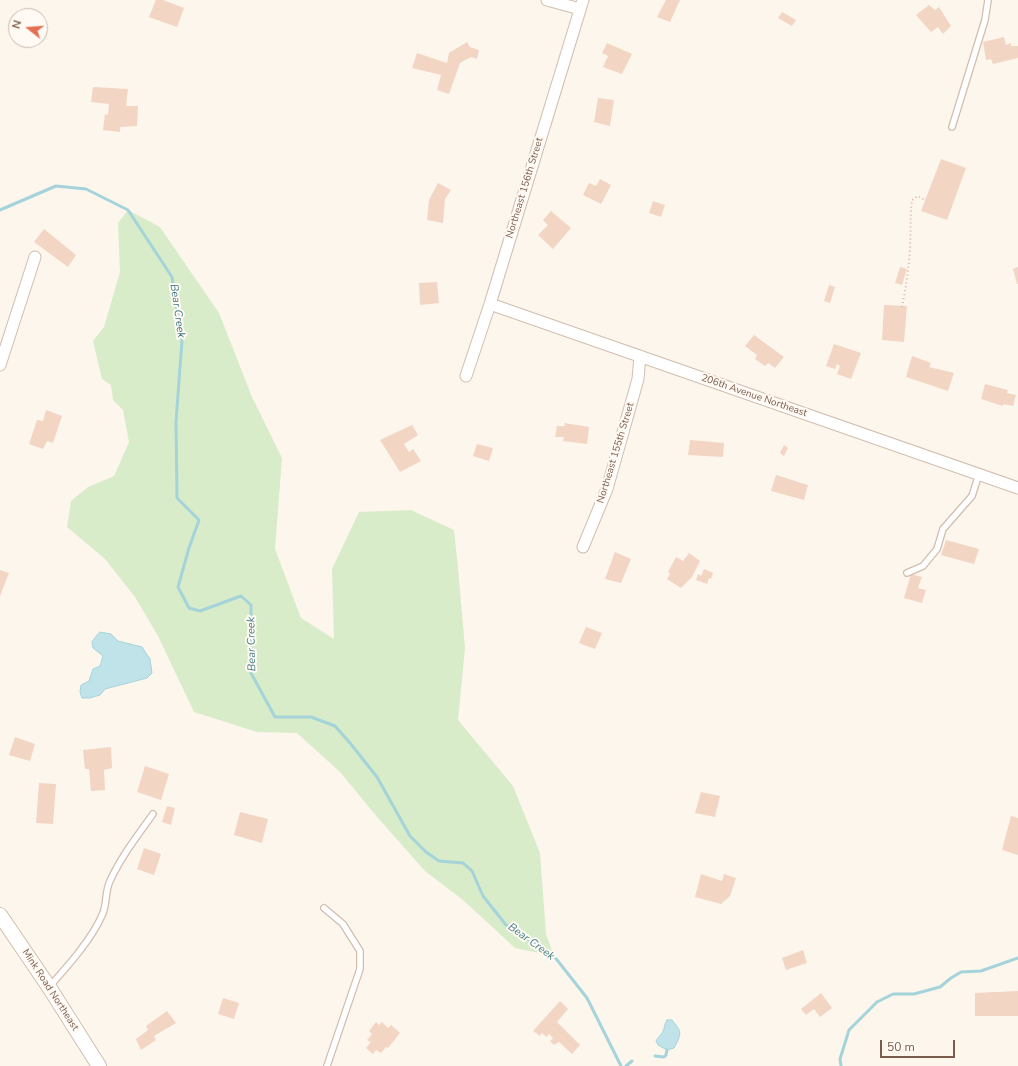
<!DOCTYPE html>
<style>
body{margin:0}
#map{position:relative;width:1018px;height:1066px;overflow:hidden;background:#fdf6ec;font-family:"Nunito Sans",sans-serif}
canvas{display:block}
.north{position:absolute;left:8px;top:8px;width:40px;height:40px;box-sizing:border-box;background:#fffaf3;border:1px solid #cabbb1;border-radius:50%;rotate:287deg;font-size:11px;font-weight:700;line-height:16px;text-align:center;color:#7a5c4d}
.north::after{content:'';display:block;margin:auto;width:14px;height:18px;background:#e76f51;clip-path:polygon(50% 0,100% 100%,50% 72%,0 100%)}
.scale{position:absolute;left:880px;top:1040px;width:75px;height:18px;box-sizing:border-box;border:2px solid #7a5c4d;border-top:0;padding-left:5px;font-size:12px;line-height:14px;white-space:nowrap;color:#7a5c4d;-webkit-text-stroke:3px #fffaf3;paint-order:stroke}
</style>
<div id="map">
<canvas width="1018" height="1066"></canvas>
<div class="north">N</div>
<div class="scale">50 m</div>
</div>
<script>
const g = document.querySelector('canvas').getContext('2d');
g.lineJoin = 'round';
function paint(path, color) {
  g.fillStyle = color;
  g.fill(path, 'evenodd');
}
function stroke(path, color, width, dash) {
  g.strokeStyle = color;
  g.lineWidth = width;
  g.lineCap = dash ? 'butt' : 'round';
  g.setLineDash(dash || []);
  g.stroke(path);
}
function label(font, color, halo, rows, align = 'center') {
  g.font = font + ' "Nunito Sans",sans-serif';
  g.lineWidth = 4;
  g.setLineDash([]);
  g.textBaseline = 'middle';
  g.strokeStyle = halo;
  g.fillStyle = color;
  for (const [text, x, y, turn = 0] of rows) {
    g.save();
    g.translate(x, y);
    g.rotate((+turn || 0) * Math.PI / 180);
    g.textAlign = isNaN(turn) ? turn : align;
    if (halo) g.strokeText(text, 0, 0);
    g.fillText(text, 0, 0);
    g.restore();
  }
}
const green = new Path2D(`
 M128,210L160,227L219,313L252,397L282,458L275,549L301,618L334,639L332,569L359,512L411,510L454,530L458,568L465,648L458,720L513,786L540,853L546,934L554,956L515,948L463,900L425,871L378,818L340,772L297,733L257,732L194,712L158,636L135,597L105,559L67,527L71,501L88,487L114,476L129,442L123,410L113,400L111,385L102,379L93,341L104,327L120,272L118,223Z`);
const water = new Path2D(`
 M100,632L111,634L118,641L142,647L150,659L152,673L147,678L105,689L100,695L90,698H82L80,692L81,685L89,681L93,669L100,666L103,656L93,648L92,642Z
 M667,1020H672C682,1032 682,1033 674,1048L667,1050L658,1045L656,1041C658,1037 660,1036 662,1033C665,1029 664,1024 667,1020Z`);
const stream = new Path2D(`
 M0,210L56,186L86,189L128,210L172,277L182,341L176,421L177,498L199,520L189,548L178,587L189,608L200,611L241,596L251,605V673L275,717H311L335,726L350,743L377,777L410,836L426,852L439,861L463,863L472,871L483,896L506,925L554,956L587,998L621,1066
 M655,1056L664,1057L666,1055L667,1050
 M626,1066L632,1061
 M841,1066L840,1059L849,1030L877,1002L893,994H914L940,987L951,978L961,972L981,971L1018,958`);
const building = new Path2D(`
 M156,0H163L184,8L177,27L149,17Z
 M666,0H680L670,22L657,17Z
 M929,5L935,10L939,7L951,26L943,34L938,27L931,32L916,15Z
 M782,12L796,20L792,26L778,18Z
 M1004,37L1006,45L1011,43V46H1018V58L993,64L991,59L986,60L983,42Z
 M467,42L470,47L479,50L477,59L471,57L460,63L449,94L437,90L441,75L412,68L417,53L447,63L449,53Z
 M607,43L632,54L622,74L603,67L608,56L602,53Z
 M93,87L128,89L126,106H138L137,126L120,127V132L103,130L105,114L108,115L109,104L91,102Z
 M598,98L614,100L610,126L594,122Z
 M941,159L966,168L947,220L921,211Z
 M600,179L611,185L601,204L583,195L589,183L596,186Z
 M438,183L451,190L445,199L443,223L427,220L429,200Z
 M653,201L665,205L661,217L649,213Z
 M551,211L571,228L553,249L538,235L548,225L543,220Z
 M44,229L76,255L68,267L34,242Z
 M900,267L907,269L902,285L895,283Z
 M1018,267V284H1017L1013,269Z
 M437,282L439,303L420,305L419,283Z
 M829,285L835,287L830,303L824,301Z
 M884,305L907,306L904,342L882,340Z
 M754,335L784,357L775,368L768,363L765,366L755,359L757,355L745,346Z
 M834,344L861,353L851,379L837,374L840,366L837,364L835,369L826,366Z
 M912,356L931,363L929,367L954,373L948,391L906,377Z
 M985,384L1008,390L1007,393L1016,395L1013,406L1003,404V406L981,399Z
 M46,410L62,416L53,443L47,441L43,449L29,444L37,420L43,421Z
 M564,423L589,427L587,444L563,441L564,437H555L557,426H565Z
 M412,425L418,435L404,444L409,452L413,449L421,461L400,472L380,440Z
 M690,440L724,443L723,457L688,455Z
 M477,444L493,448L489,461L473,456Z
 M784,445L788,448L784,456L780,453Z
 M776,475L808,485L804,500L771,491Z
 M946,540L979,549L974,564L941,555Z
 M615,552L631,559L621,583L605,579Z
 M689,553L700,561L692,577L681,588L667,579L670,574L668,572L676,557L683,561Z
 M704,569L713,573L711,579L709,578L707,584L696,580L698,574L701,576Z
 M0,570L9,573L0,596Z
 M911,574L922,577L918,588L926,590L922,603L904,598Z
 M586,627L602,633L595,649L579,643Z
 M15,737L35,744L30,761L9,755Z
 M111,747L112,768L104,770L105,790L91,791L89,769H85L83,750Z
 M145,766L169,774L161,800L137,792Z
 M39,783L56,784L53,824L36,823Z
 M701,792L720,796L715,817L695,813Z
 M167,806L175,808L171,825L162,822Z
 M240,812L268,819L262,843L234,835Z
 M1011,816L1018,818V855L1002,850Z
 M144,848L161,854L154,875L137,869Z
 M701,874L722,881L724,874L736,878L730,896L721,904L695,897Z
 M803,950L807,963L786,970L782,958Z
 M1018,991V1016H975V993Z
 M821,993L832,1008L820,1017L814,1009L806,1015L801,1009Z
 M223,998L239,1003L234,1019L218,1014Z
 M560,1001L568,1009L557,1022L580,1045L572,1054L559,1042L554,1045L550,1041L553,1038L549,1034L546,1037L542,1033L540,1036L533,1031Z
 M167,1011L176,1023L154,1036L156,1040L141,1050L136,1039L148,1030L146,1026Z
 M376,1022L379,1025L382,1022L388,1028L391,1025L400,1033L388,1048L386,1047L381,1053L376,1050L373,1054L366,1048L371,1042L367,1040L372,1034L369,1031Z`);
const path = new Path2D(`
 M902,307C906,287 909,268 910,247C911,231 910,217 912,200L918,196L925,200`);
const service = new Path2D(`
 M952,127L985,20L988,0
 M907,573L923,566L937,549L943,529L972,496L979,474
 M324,908L343,924L360,951V969L327,1066
 M49,987C67,967 93,938 103,913C107,903 105,891 110,881C121,857 137,836 153,814`);
const minor = new Path2D(`
 M547,0L580,9
 M490,304L1018,488
 M0,365L35,257
 M466,376L490,304L583,0
 M583,547L607,489L638,379L640,356`);
const tertiary = new Path2D(`
 M0,915L49,987L99,1066`);
const streetNames = [
 ["Northeast 156th Street",525,188,-73],
 ["206th Avenue Northeast",754,396,19],
 ["Northeast 155th Street",616,453,-73],
 ["Mink Road Northeast",50,990,57]
];
const waterNames = [
 ["Bear Creek",177,311,82],
 ["Bear Creek",252,644,-91],
 ["Bear Creek",531,942,36]
];
paint(green, '#d8ecc9');
paint(water, '#bfe3e8');
stroke(water, '#a5d3da', 1);
stroke(stream, '#a5d3da', 3);
paint(building, '#f3d5c3');
stroke(service, '#d1beb0', 8);
stroke(minor, '#d1beb0', 13);
stroke(tertiary, '#d1beb0', 16);
stroke(path, '#d9b8a5', 2, [1, 3]);
stroke(service, '#fff', 5.5);
stroke(minor, '#fff', 11);
stroke(tertiary, '#fff', 14);
label('10px', '#7a5c4d', '#fffaf3', streetNames);
label('italic 11px', '#437c86', '#fffaf3', waterNames);
</script>
